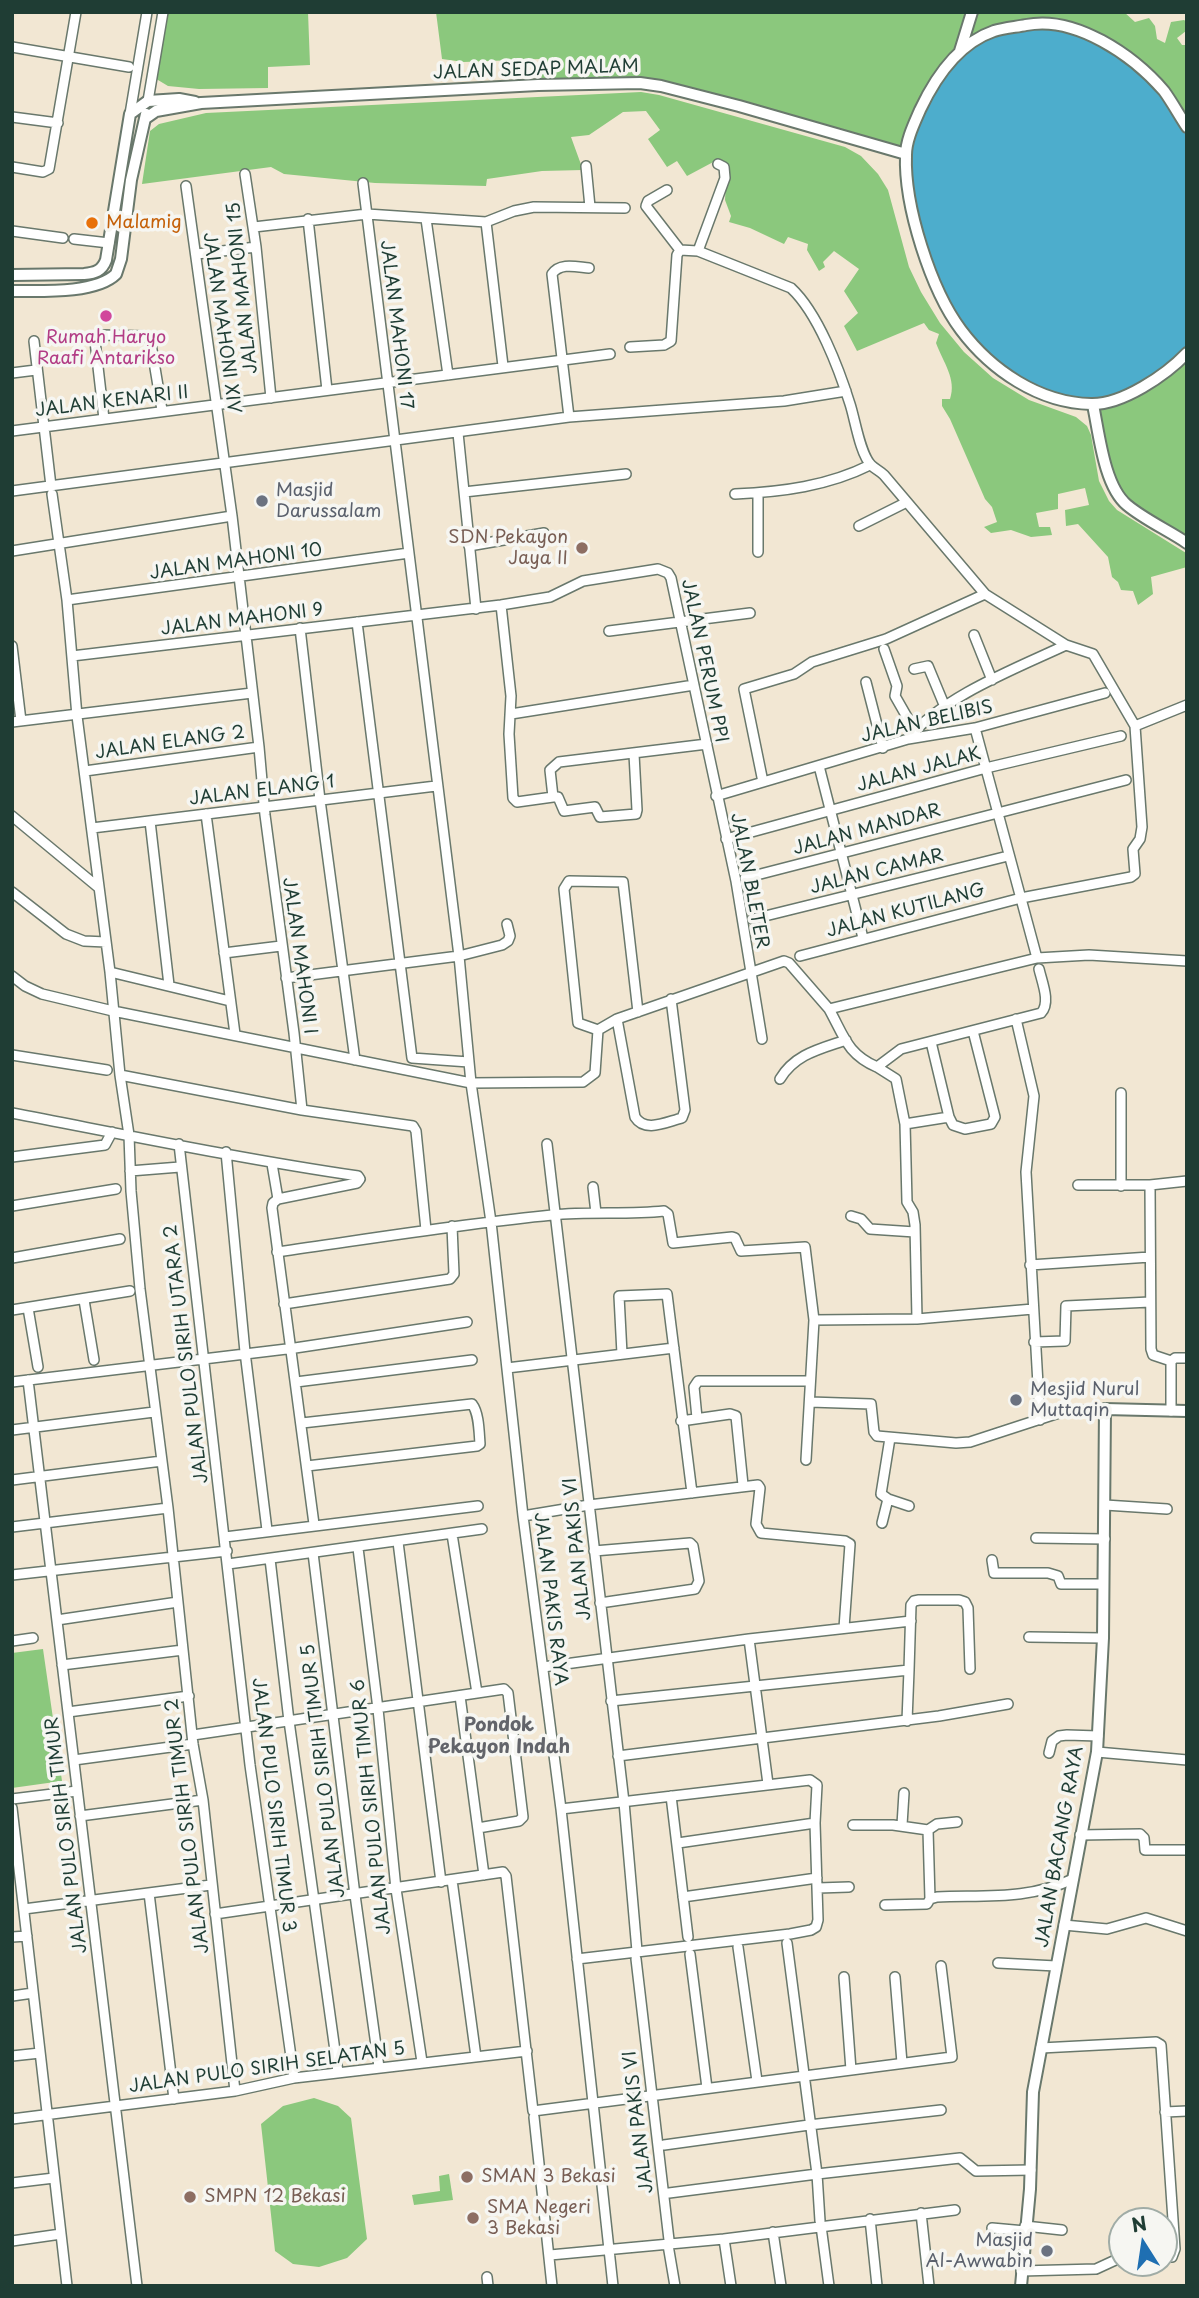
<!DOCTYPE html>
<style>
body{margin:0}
#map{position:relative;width:1199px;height:2298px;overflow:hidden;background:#f2e7d3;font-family:"Playpen Sans",sans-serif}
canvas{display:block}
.frame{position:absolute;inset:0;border:14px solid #1f3d34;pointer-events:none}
.north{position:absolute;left:1108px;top:2207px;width:70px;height:70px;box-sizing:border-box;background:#f6f6f2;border:2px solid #a0aca6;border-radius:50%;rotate:348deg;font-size:19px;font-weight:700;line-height:28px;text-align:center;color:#1f3d34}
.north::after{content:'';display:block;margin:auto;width:24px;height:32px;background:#1f6fb2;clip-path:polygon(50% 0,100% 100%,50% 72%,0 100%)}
</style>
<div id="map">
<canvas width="1199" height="2298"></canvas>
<div class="frame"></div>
<div class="north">N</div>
</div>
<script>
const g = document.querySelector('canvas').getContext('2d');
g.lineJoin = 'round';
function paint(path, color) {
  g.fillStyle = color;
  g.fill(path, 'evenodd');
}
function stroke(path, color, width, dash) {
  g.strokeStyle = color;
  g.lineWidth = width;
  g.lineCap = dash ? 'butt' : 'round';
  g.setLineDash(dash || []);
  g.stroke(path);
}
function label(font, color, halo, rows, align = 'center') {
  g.font = font + ' "Playpen Sans",sans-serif';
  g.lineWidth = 7;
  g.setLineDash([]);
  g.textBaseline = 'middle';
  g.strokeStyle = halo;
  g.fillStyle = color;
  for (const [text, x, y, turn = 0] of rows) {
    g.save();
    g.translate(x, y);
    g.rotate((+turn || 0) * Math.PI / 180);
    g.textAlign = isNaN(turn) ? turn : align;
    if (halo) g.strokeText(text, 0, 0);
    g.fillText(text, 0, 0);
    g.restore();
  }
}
const green = new Path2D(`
 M163,12H308L310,65L268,67V88L199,89L168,86L153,77Z
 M436,12H1124L1135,22L1149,18L1155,26L1157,39L1165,43L1171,22L1184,20L1187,22L1186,31L1177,38L1182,45H1187V127L906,154L661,86L542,85L540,59L464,62L442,59Z
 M641,92L659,95L845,147L861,156L878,174L888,190L909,267L921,292L940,323L964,352L993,378L1029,400L1076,417L1087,426L1091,435L1099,481L1109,501L1117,510L1186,553L1187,567L1151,577L1153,594L1138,605L1133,591L1121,590L1118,582L1112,577L1108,557L1078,524L1066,526L1065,510L1089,505L1085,488L1058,494V509L1036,513L1039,527H1050L1052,535L1031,537L1011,530L991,533L984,527L997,522L992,507L985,499L950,419L942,406V399H950C957,379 943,362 936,343L939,334L929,330L924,323L857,351L844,326L858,313L844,291L859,269L834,251L823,262L825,267L819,271L807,250L808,244L788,237L784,244L750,228L729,222L731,216L725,200L727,166L717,160L687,176L677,161L667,167L648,139L660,130L646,111L623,112L589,135L571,137L583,170L542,171L487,179L486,186L375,183L284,174L271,167L142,184L150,131L159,124L206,113Z
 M1187,353V543L1117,495L1093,405Z
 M43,1649L62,1781L12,1788V1653Z
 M314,2098L338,2106L351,2118L367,2239L347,2258L319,2267L293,2264L275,2251L261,2124L283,2106Z
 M449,2174L453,2200L414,2205L412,2195L440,2191L439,2176Z`);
const water = new Path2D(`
 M1036,23L1073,29L1141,68L1187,127V353L1148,385L1093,405L1025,387L960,329L923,252L906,154L912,127L960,51L993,32Z`);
const minor = new Path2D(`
 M12,47L129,67
 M148,101L163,12
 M130,114L147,12
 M12,117L58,123
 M586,166L590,207
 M12,167L43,172L49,169L76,12
 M245,174L256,247L271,398
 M363,183L459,956L471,1083L491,1222L523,1516L561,1809L613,2286
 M186,186L232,516L259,747L265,815L294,1033L302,1110
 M667,190L648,201L646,206L680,250
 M308,219L327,390
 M426,219L448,375
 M486,222L503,366
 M254,227L367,214L486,222L514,211L534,207L625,208
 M12,231L63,238
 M74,239L109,243
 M698,251L725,178L724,167L718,164
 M197,254L256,247
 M34,341L51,486
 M630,347L664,345L671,341L677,255L680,250L698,251L791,288C818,313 839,369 850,404C855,419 860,454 871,465C875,469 880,471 884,475L985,594L1066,645
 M12,373L36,370
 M569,417L552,274C560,262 577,267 589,268
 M104,419L95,341L102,335L145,336L150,338L162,410
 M12,431L610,354
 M458,433L476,609
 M12,491L569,417L784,401L846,391
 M464,492L626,474
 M758,493V552
 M52,494L67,600L77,716L110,972L120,1075L129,1135L131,1191L140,1289L168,1508L193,1744L203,1800L235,2091
 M735,494C782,492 828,486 870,465
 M859,526L907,502
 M469,546L544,533
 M12,551L232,516
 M67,600L409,553
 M501,605L511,696L509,734L513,798L517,802L553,797
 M357,622L412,1058L469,1062
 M300,628L320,800L355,1060
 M609,631L750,613
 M974,635L992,680
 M12,646L21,721
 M884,649L897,686L895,696L915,731
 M72,656L501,605L550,597L583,581L658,569L668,573L671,578L736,881L762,1039
 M914,669L928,666L945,707
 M866,682L883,748
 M511,714L694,685
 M12,722L252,693
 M1135,726L1187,705
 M975,728L1037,958
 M634,754L637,810L636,814L600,817L595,807L564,811L558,797H553L550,770L559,762L707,744
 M819,766L863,938
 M85,771L259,747
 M763,782L744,689L794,674L812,662L886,639L985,594
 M716,796L908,739L975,728L1105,693
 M206,814L235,1034
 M12,816L99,888
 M150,821L169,985
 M92,828L436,786
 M726,839L986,768L1121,736
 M745,878L1126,780
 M12,892L66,934L84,941L106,942
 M753,919L1008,856
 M224,953L281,946
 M800,956L1021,898L1131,877L1135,874L1133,849L1140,839L1142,827L1135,726L1093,654L1066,645C1017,668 941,697 908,739
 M110,972L230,1001
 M12,976L25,986L42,994L113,1011L471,1083L583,1082L595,1073L598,1030
 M286,978L459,956L502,945L508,941L510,936L507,924
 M671,999L685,1110L682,1118C666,1122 645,1133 635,1117L617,1019L784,961L789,963L829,1009L1037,958L1089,955L1187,961
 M829,1009C844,1036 847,1054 877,1067L901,1049L1041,1013C1051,1003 1042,982 1039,969
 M617,1019L598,1030L578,1023L564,889L569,881L623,882L638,1012
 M1016,1019L1034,1096L1026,1172L1040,1420
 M931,1042L949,1117L953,1125L965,1129L991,1124L995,1117L973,1031
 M12,1055L107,1070
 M877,1067L896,1079L905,1124L907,1202L913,1212L915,1225L917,1319
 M120,1075L302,1110L413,1126L416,1131L426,1230
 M780,1079C795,1054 820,1049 846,1040
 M1121,1093V1186
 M12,1113C127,1135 242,1159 358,1176L360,1179L357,1183L278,1199
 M905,1124L949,1117
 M179,1144L250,1765L294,2078
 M547,1144L624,1802L637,1951
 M226,1152L245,1352L267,1530
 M12,1157L105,1145L112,1132
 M272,1164L278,1199L273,1203L272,1208L314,1524
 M130,1171L180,1167
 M1078,1185H1150L1187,1181
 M1150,1185L1151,1349L1153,1355L1171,1361
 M593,1187L596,1213
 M12,1206L116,1189
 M851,1216L861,1219L870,1229L915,1232
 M277,1252C369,1239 460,1224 552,1215C590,1211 627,1215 664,1211L668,1214L673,1243L732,1237L735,1238L741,1251L805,1247L814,1320L806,1460
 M12,1258L120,1239
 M1030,1265L1150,1257
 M84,1300L94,1360
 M284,1304L450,1279L454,1274L452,1226
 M28,1308L38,1367
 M12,1310L130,1291
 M814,1320L917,1319L1033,1309
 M1034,1342L1065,1341L1066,1306L1150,1302
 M622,1354L619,1296L667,1294L692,1493
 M507,1368L674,1348
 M28,1380L137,2286
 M12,1382L295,1348L467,1322
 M296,1382L472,1360
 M810,1402L871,1404L874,1432L877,1436L956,1443L970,1442L1065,1411L1105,1409
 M1171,1411V1361L1175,1358H1187
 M697,1418L694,1387L698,1381H809
 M681,1421L730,1414L736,1416L743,1485
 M302,1423L472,1404C479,1413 479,1431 480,1444L477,1446L307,1466
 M12,1430L154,1412
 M890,1438L881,1494L888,1499L909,1506
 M12,1480L162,1461
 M1105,1505L1167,1509
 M523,1516L589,1505L758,1485L760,1488L756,1524L761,1533L845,1541L850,1544L844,1628
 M882,1523L888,1499
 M12,1527L168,1508
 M452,1534L477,1693
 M225,1537L478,1506
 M1036,1538L1105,1539
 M398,1542L441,1882
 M358,1548L378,1709L396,1889L422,2062
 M594,1551L690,1543L693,1546L699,1581L695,1589L600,1603
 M313,1553L355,1895L379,2067
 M270,1559L289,1721L338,2072
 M992,1560L994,1573H1048L1058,1576L1061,1584H1103
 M228,1564L482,1529
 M12,1575L227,1551
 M57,1620L178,1602
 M1029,1637L1103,1638
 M749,1639L768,1784
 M12,1641L33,1638
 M62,1665L183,1650
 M543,1667L749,1639L911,1621
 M909,1670L911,1605L914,1601L919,1600H959L965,1602L968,1608L970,1669
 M460,1696L484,1875
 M611,1701L909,1670L907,1721
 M68,1712L189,1696
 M193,1735L504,1689L508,1693L523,1817L519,1821L478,1828
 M1097,1752L1187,1760
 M1049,1753L1052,1741L1059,1736L1067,1735L1098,1736
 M618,1756L939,1716L1008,1704
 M74,1760L193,1744
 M671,1796L688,1937
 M12,1799L77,1791
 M12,1808L67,2286
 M561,1809L810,1780L817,1785L815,1823L818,1920L816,1927L811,1930L790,1934L577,1959
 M80,1816L203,1800
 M853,1825H893L928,1830L930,1899
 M902,1825L904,1793
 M928,1830L937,1824L957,1822
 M1080,1835L1140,1834L1144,1838L1145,1850H1187
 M678,1843L815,1823
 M452,1880L476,2057
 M818,1888L849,1887
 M149,1893L174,2099
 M683,1897L817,1878
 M885,1905L927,1904L930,1899L937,1897C986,1895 1028,1900 1073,1879
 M24,1909L211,1885
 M215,1914L503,1872L506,1876L533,2111L952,2057L941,1966
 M1064,1925L1107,1929L1146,1918L1187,1931
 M12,1937L27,1936
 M787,1943L817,2174L820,2221
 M738,1947L757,2081
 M690,1954L707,2088
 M636,1959L669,2240
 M998,1963L1056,1966
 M844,1977L851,2070
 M895,1977L902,2063
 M12,1996L33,1993
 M1041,2048L1156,2042L1161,2045L1175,2249L1172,2257H1164
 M12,2056L40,2053
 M1165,2112L1187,2111
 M534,2117L552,2286
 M12,2119L235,2091L294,2078L527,2051
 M664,2145L809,2125L941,2110
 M12,2183L54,2178
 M669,2193L817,2174L960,2158L976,2171L1031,2170
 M921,2213L929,2286
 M870,2219L877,2286
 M821,2226L829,2286
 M1025,2226L1062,2230
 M992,2228L1025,2231
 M773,2232L781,2286
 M724,2239L731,2286
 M12,2241L61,2234
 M668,2245L675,2286
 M550,2255L724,2239L955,2210
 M1021,2271L1096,2269L1122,2257
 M487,2277L488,2286`);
const tertiary = new Path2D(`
 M960,51L972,12
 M146,118L156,111L201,103L538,85L640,83L661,86L739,106L906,154
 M1187,127C1179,115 1172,102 1164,91C1133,55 1075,15 1026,25C1016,27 1004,28 994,31C959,43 935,78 920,110C914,124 906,140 906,155C904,206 931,290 961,330C991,370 1039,403 1091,404C1122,405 1166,375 1187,353
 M12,275L84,274C95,273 102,271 106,260L130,114L148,101L179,99L195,102
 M12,291C40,291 96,294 116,274L121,259L131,180L146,114
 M1093,405C1099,433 1104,486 1127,505C1145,520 1168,530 1187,543
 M1021,2286L1030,2189L1033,2092L1097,1752L1103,1638L1105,1409L1187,1411`);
const markers = [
 [92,223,7,"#e8710a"],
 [106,316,7,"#d1479c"],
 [262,501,7,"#6b7280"],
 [582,548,7,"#8d6e63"],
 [1016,1400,7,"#6b7280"],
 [467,2177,7,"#8d6e63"],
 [190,2197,7,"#8d6e63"],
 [473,2218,7,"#8d6e63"],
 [1047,2251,7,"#6b7280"]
];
const streetNames = [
 ["JALAN SEDAP MALAM",536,70,-2],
 ["JALAN MAHONI 15",243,288,-96],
 ["JALAN MAHONI XIV",221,323,82],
 ["JALAN MAHONI 17",396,325,83],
 ["JALAN KENARI II",112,402,-7],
 ["JALAN MAHONI 10",236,562,-8],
 ["JALAN MAHONI 9",242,620,-7],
 ["JALAN PERUM PPI",704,661,78],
 ["JALAN BELIBIS",927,722,-13],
 ["JALAN ELANG 2",170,743,-8],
 ["JALAN JALAK",919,770,-15],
 ["JALAN ELANG 1",262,791,-7],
 ["JALAN MANDAR",867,830,-15],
 ["JALAN CAMAR",877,872,-14],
 ["JALAN BLETER",749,881,79],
 ["JALAN KUTILANG",906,911,-15],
 ["JALAN MAHONI I",299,956,82],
 ["JALAN PULO SIRIH UTARA 2",187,1354,-97],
 ["JALAN PAKIS VI",578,1549,-96],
 ["JALAN PAKIS RAYA",550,1599,83],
 ["JALAN PULO SIRIH TIMUR 5",324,1771,-97],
 ["JALAN PULO SIRIH TIMUR 3",273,1805,83],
 ["JALAN PULO SIRIH TIMUR 6",372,1807,-96],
 ["JALAN PULO SIRIH TIMUR 2",188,1826,-97],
 ["JALAN PULO SIRIH TIMUR",67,1835,-97],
 ["JALAN BACANG RAYA",1060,1847,-80],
 ["JALAN PULO SIRIH SELATAN 5",267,2068,-8],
 ["JALAN PAKIS VI",639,2122,-97]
];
const foodNames = [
 ["Malamig",106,223]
];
const hotelNames = [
 ["Rumah Haryo",106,338],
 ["Raafi Antarikso",106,359]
];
const worshipNames = [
 ["Masjid",276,491],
 ["Darussalam",276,512],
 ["Mesjid Nurul",1030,1390],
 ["Muttaqin",1030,1411],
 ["Masjid",1033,2241,"right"],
 ["Al-Awwabin",1033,2262,"right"]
];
const educationNames = [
 ["SDN Pekayon",568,538,"right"],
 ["Jaya II",568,559,"right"],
 ["SMAN 3 Bekasi",481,2177],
 ["SMPN 12 Bekasi",204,2197],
 ["SMA Negeri",487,2208],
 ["3 Bekasi",487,2229]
];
const neighbourhoodNames = [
 ["Pondok",499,1726],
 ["Pekayon Indah",499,1748]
];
paint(green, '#8bc87d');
paint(water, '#4dadcc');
stroke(minor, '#69786c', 12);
stroke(tertiary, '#69786c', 14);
stroke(minor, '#fff', 9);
stroke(tertiary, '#fff', 10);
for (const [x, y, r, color] of markers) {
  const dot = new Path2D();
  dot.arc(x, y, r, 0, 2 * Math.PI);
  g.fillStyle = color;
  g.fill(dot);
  stroke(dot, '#f6f6f2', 2.5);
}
label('18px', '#1f3d34', '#f6f6f2', streetNames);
label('18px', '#c56008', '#f6f6f2', foodNames, 'left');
label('18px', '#b23c85', '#f6f6f2', hotelNames);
label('18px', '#5b616d', '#f6f6f2', worshipNames, 'left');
label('18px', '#785e54', '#f6f6f2', educationNames, 'left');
label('bold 19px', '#62646a', '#f6f6f2', neighbourhoodNames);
</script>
